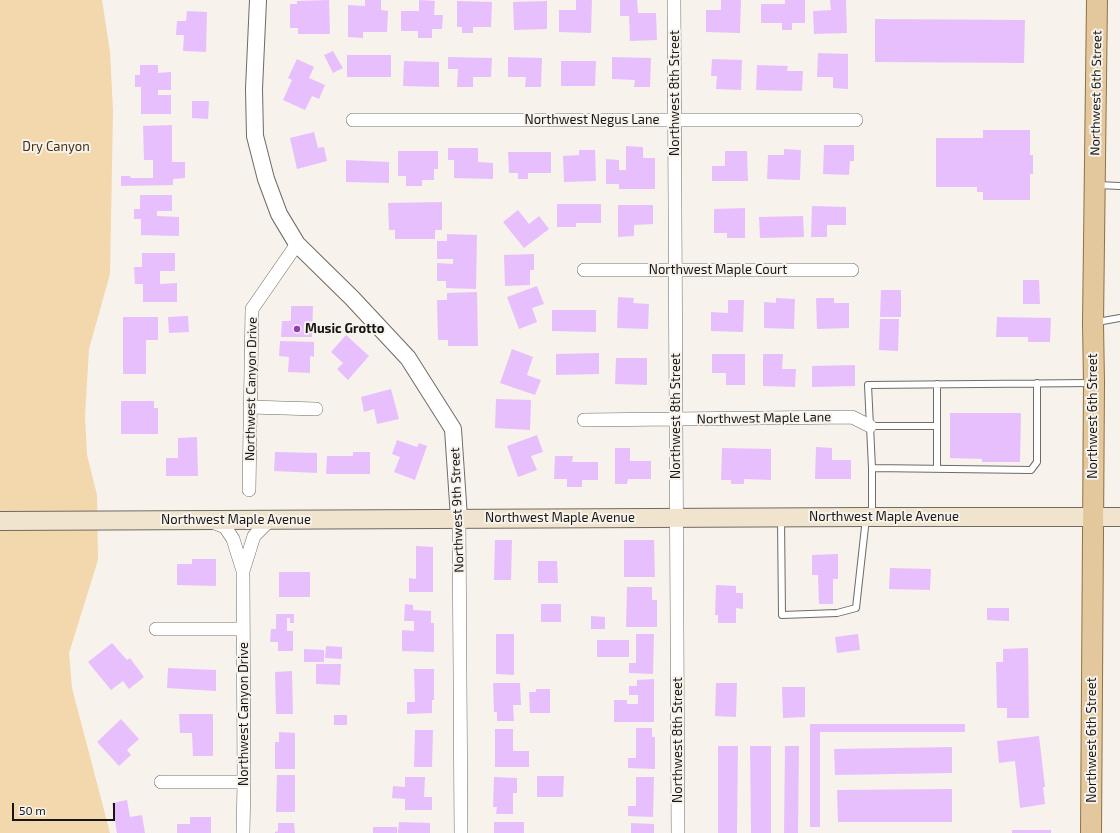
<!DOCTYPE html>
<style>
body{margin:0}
#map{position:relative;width:1120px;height:833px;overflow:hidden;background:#f7f2eb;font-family:"Exo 2",sans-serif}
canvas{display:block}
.scale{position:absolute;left:12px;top:803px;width:103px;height:18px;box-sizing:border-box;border:2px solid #171614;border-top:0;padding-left:5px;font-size:12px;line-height:14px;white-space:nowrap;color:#171614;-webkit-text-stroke:3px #f7f2eb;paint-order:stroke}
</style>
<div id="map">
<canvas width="1120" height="833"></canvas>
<div class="scale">50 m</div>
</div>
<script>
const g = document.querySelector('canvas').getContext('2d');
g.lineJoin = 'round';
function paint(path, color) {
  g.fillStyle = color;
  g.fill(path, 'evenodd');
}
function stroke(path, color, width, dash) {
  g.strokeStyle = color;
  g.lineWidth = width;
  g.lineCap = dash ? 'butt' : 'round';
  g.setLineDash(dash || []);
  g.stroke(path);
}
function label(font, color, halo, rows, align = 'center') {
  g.font = font + ' "Exo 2",sans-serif';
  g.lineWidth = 4;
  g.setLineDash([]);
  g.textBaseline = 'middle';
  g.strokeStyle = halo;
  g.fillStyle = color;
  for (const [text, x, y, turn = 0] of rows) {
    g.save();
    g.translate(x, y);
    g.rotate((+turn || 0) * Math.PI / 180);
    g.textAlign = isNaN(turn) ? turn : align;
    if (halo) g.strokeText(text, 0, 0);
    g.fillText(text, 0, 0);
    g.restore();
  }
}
const green = new Path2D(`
 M0,0H102L110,52L113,111L110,274L89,349L85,416L87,455L97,495L98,560L69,653L72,688L110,833H0Z`);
const building = new Path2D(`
 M329,0L330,34H298V28H290V4H297V1Z
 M365,0H381V10L388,11L387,32H363V38L348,37V5L365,6Z
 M419,0L435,1L434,15H443L442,29H432V38H418V31H401V11H419Z
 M576,0H592L591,33L559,32V10H576Z
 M620,0H637L638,13H656L657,40L630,41L629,16H620Z
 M721,0H741L740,33L706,32V10H721Z
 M785,0H805V23H792V30H782V23H761V4H785Z
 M830,0H846L847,33L814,34L813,11L831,10Z
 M457,1L492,2L491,27H473V33H462V27H457Z
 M547,1V29L514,30L513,2Z
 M187,11L207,12L206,52L183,51L184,35H176L177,21H186Z
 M875,19L1025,20L1024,63L875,62Z
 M333,51L343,68L333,73L324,55Z
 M818,53L848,54V89L833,88V77H817Z
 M347,55H391V77H347Z
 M448,57L492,58L491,77H473V87H457L458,69H448Z
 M508,57L542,58L541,87H525L526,77H508Z
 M612,57L651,58L650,87H634L635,80L612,79Z
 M297,59L314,67L309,78L325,85L319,99L312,96L305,110L283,100L292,80L288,78Z
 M712,59L742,60L741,90L716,89L717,76H711Z
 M404,61L439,62V87L403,86Z
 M561,61H596L595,86H561Z
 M140,65H158V73L171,72V90H158V95H171V114H141V87H135V75H140Z
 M757,65L788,66L787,71H803L802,91L756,90Z
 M192,101H209L208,119L192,118Z
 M172,125V162H185V178L173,179V185L121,186V176H130L131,178H153V160H144L143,126Z
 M983,130H1030V155H1033V174H1030V200H983V192H977V187H936V138H983Z
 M314,132L318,148L324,147L327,161L297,169L290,138Z
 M824,145H854V161H850L849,175L823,174Z
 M626,146L643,147V158H655V189H619V184H606V159L619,160V170H626Z
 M448,148H478V162L493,163V179L454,178V160H448Z
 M784,149L801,150L800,180L767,179L768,155H784Z
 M579,150H595L596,181L564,182L563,156L579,155Z
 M398,151H438V169H434V180H422V186H406V176H398Z
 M725,151H747L748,181H712V166H725Z
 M508,152H551V173H528V179H518V173H509Z
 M346,160L389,162V183L346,182Z
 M140,195H172V211H157V216L179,217V236L141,235V219H134V209H140Z
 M442,202V230H435V239H395V230H389L388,203Z
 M557,204H601V223H576V227H557Z
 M618,205H653V224L634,225V236L618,237Z
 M812,206L846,207V225H827V237H811Z
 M745,208V238H727V233H714V209Z
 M518,210L529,224L539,216L549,229L524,248L503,222Z
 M803,216L804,237L760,238L759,217Z
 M447,234L477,235L476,289L446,288V281H437V263L453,264V259H437V241H447Z
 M142,253H175V271H160V284L177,283V302H143V284H135L134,267H142Z
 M534,254V270H530V285L505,286L504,255Z
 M1023,280H1039L1040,304H1023Z
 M537,286L544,304L532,308L537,322L519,329L507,297Z
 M881,290H901V317H880Z
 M477,292L478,346H448V340H438L437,300H447V293Z
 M618,297L634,298L633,303L649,304L648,329L617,328Z
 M776,298L795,299L794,329L764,328V302L776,303Z
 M816,298H834V303H849V328L817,329Z
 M728,300H744L743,332L711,331V312L728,313Z
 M291,306H313L312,337H281L282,321H291Z
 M552,310H596V332L552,331Z
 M188,316L189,332L169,333L168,317Z
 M123,317H158V340H146V374H123Z
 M997,317L1051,318L1050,342H1028V337H996Z
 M880,319H899L898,351L879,350Z
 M346,335L369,356L348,380L337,369L343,363L331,352Z
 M280,341L314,342V357L310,356V373L288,372L289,357L279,356Z
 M512,349L533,357L527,375L541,380L535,395L500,383Z
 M599,353V374L556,375V354Z
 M712,354H745V385H726V373H712Z
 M763,354H783L782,369H796L795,387L763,386Z
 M616,358H647V385L615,384Z
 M855,365V386L812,387V366Z
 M391,389L399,419L377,424L374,409L364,412L361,397Z
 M496,399L531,400L530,430L495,428Z
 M121,401H154V408H158V434H121Z
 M950,413H1021L1020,462H982V459L950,458Z
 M537,435L543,452L531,456L537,470L518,477L507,446Z
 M197,437L198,476H166V458H178V438Z
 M397,440L417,447L419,443L427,446L415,480L394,472L400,457L392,454Z
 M816,447L832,448V460H851V479H815Z
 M615,448H630V461H651V479H628L627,484H615Z
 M722,448L771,449V480L744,479V484H731V480H721Z
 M275,452L317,453V473L274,471Z
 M353,452H370V474H326L327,456H353Z
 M555,456H573L572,462H598V480H582V487H567V479H554Z
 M495,540H512L511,580H494Z
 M624,540H654L655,577H624Z
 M416,546L433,547V592H409V578L416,579Z
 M838,554V579H833V604H819L818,575H812V555Z
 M192,559H216V586L177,585V564H192Z
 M538,561H557L558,583H538Z
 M890,568L931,569L930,590L889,589Z
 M279,572H310V597H279Z
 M716,585L736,586V593H743V609L736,608V623H718V615H715Z
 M627,587H652V600H657V627H626Z
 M405,604L413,605V610L431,611V623H434V652L402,651V630L414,631V621H404Z
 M541,604H561V622H541Z
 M987,608H1009V621L987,620Z
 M276,614H294V623H290V618H287V631H293V651H278V642H270L271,629H276Z
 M591,616L605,617V629H591Z
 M496,634H514V675L496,674Z
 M636,634H654L653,674L629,673V663H636Z
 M858,634L860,650L837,653L835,637Z
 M597,640H629V657H597Z
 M112,643L127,660L130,658L144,677L129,689L123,681L111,690L88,662Z
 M326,646L342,647V659L325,658Z
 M1028,648L1029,718H1007V708H997L996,662H1003V649Z
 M304,649L324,650V662H304Z
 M316,664H341L340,685L316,684Z
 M168,668L216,670V691L167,688Z
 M414,669H434V700H432V713L407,714V702H415Z
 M292,671L293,714H276L275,672Z
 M654,679V722H614V700H627V704H638V695H629V686H637V680Z
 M493,683H520L521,705H513L514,721H497V712H494Z
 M716,683H737L736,717L715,716Z
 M782,687H805V717L783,718Z
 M536,689H550V713H530L529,692H536Z
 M179,714H213V756H193L192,733H180Z
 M334,715H347V725H334Z
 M121,719L139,739L127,750L131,755L119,766L97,742Z
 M810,724H965V732H820V827H810Z
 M636,728H652V737H655V769L628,768V758H636Z
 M495,729H513V751H529V767H495Z
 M415,730H433L432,767H414Z
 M279,732L295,733V769H275V742H279Z
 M1039,736L1045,787H1043L1045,804L1020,808L1015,761L999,763L997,741Z
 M718,746H738L737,833H718Z
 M750,746H771V833H751Z
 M785,746H799L798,833H784Z
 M952,747V773L835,775L834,749Z
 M277,775H295V812H276Z
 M537,776H564L563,797H537Z
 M405,777H425L424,797H432V810H405V799L392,798L393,786L405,787Z
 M494,777L517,778V793H513V814H496L497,807H493Z
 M636,777H654L653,817L628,816V806H636Z
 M952,789V822H838L837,790Z
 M127,800L130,817L142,815L145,833H117L112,803Z
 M190,817H211V833H177V824H190Z
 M399,822L430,823V833H398Z
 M494,822H524V833H494Z
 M278,823H294L295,833H275V832L278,831Z
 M631,823L654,824V833H631Z
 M373,827H397V833H373Z
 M1012,830H1051V833H1012Z`);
const service = new Path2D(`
 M1098,185L1120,186
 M1097,322L1120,318
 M870,426H937V469
 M937,426V384
 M872,468L1031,470L1037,462V383
 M872,515V468L868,385L1091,383
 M781,519L782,615L837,613L856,608L866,518`);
const minor = new Path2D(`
 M674,0L678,833
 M353,120H856
 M584,270H852
 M250,407L316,409
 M584,420L852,417L870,426
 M249,490L252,309L297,244
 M459,518L461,833
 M212,522L225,527L233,539L243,571L244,782L243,833
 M243,571L254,536L270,520
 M156,629H243
 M161,782H244`);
const tertiary = new Path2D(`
 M258,0L254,89L255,136L266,179L279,214L297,244L352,298L408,358L453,429L459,518`);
const secondary = new Path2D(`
 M0,521L867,517H1120`);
const primary = new Path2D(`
 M1091,833L1094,383L1093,323L1097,0`);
const markers = [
 [297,329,4,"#8e40b0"]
];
const streetNames = [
 ["Northwest 8th Street",675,93,-90],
 ["Northwest 6th Street",1096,93,-89],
 ["Northwest Negus Lane",592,120],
 ["Northwest Maple Court",718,270],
 ["Northwest Canyon Drive",251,389,-89],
 ["Northwest 8th Street",676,416,-90],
 ["Northwest 6th Street",1093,416,-90],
 ["Northwest Maple Lane",764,418,-1],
 ["Northwest 9th Street",457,510,-92],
 ["Northwest Maple Avenue",884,517],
 ["Northwest Maple Avenue",560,518],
 ["Northwest Maple Avenue",236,520],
 ["Northwest Canyon Drive",244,714,-90],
 ["Northwest 8th Street",678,740,-90],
 ["Northwest 6th Street",1092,740,-90]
];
const parkNames = [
 ["Dry Canyon",56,147]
];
const poiNames = [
 ["Music Grotto",305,329]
];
paint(green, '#f3d7ad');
paint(building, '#e8bffd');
stroke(service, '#6f6b65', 8);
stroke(minor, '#6f6b65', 14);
stroke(tertiary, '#6f6b65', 18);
stroke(secondary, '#6f6b65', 20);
stroke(primary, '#8f7243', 22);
stroke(service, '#fff', 6);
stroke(minor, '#fff', 13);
stroke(tertiary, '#fff', 16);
stroke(secondary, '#f1e4ce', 18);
stroke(primary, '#e3c89e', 20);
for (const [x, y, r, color] of markers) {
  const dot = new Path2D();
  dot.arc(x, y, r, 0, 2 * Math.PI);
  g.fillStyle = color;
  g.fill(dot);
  stroke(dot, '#f7f2eb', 1.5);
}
label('13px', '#171614', '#f7f2eb', streetNames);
label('13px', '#443216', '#f7f2eb', parkNames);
label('bold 13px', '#171614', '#f7f2eb', poiNames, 'left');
</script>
